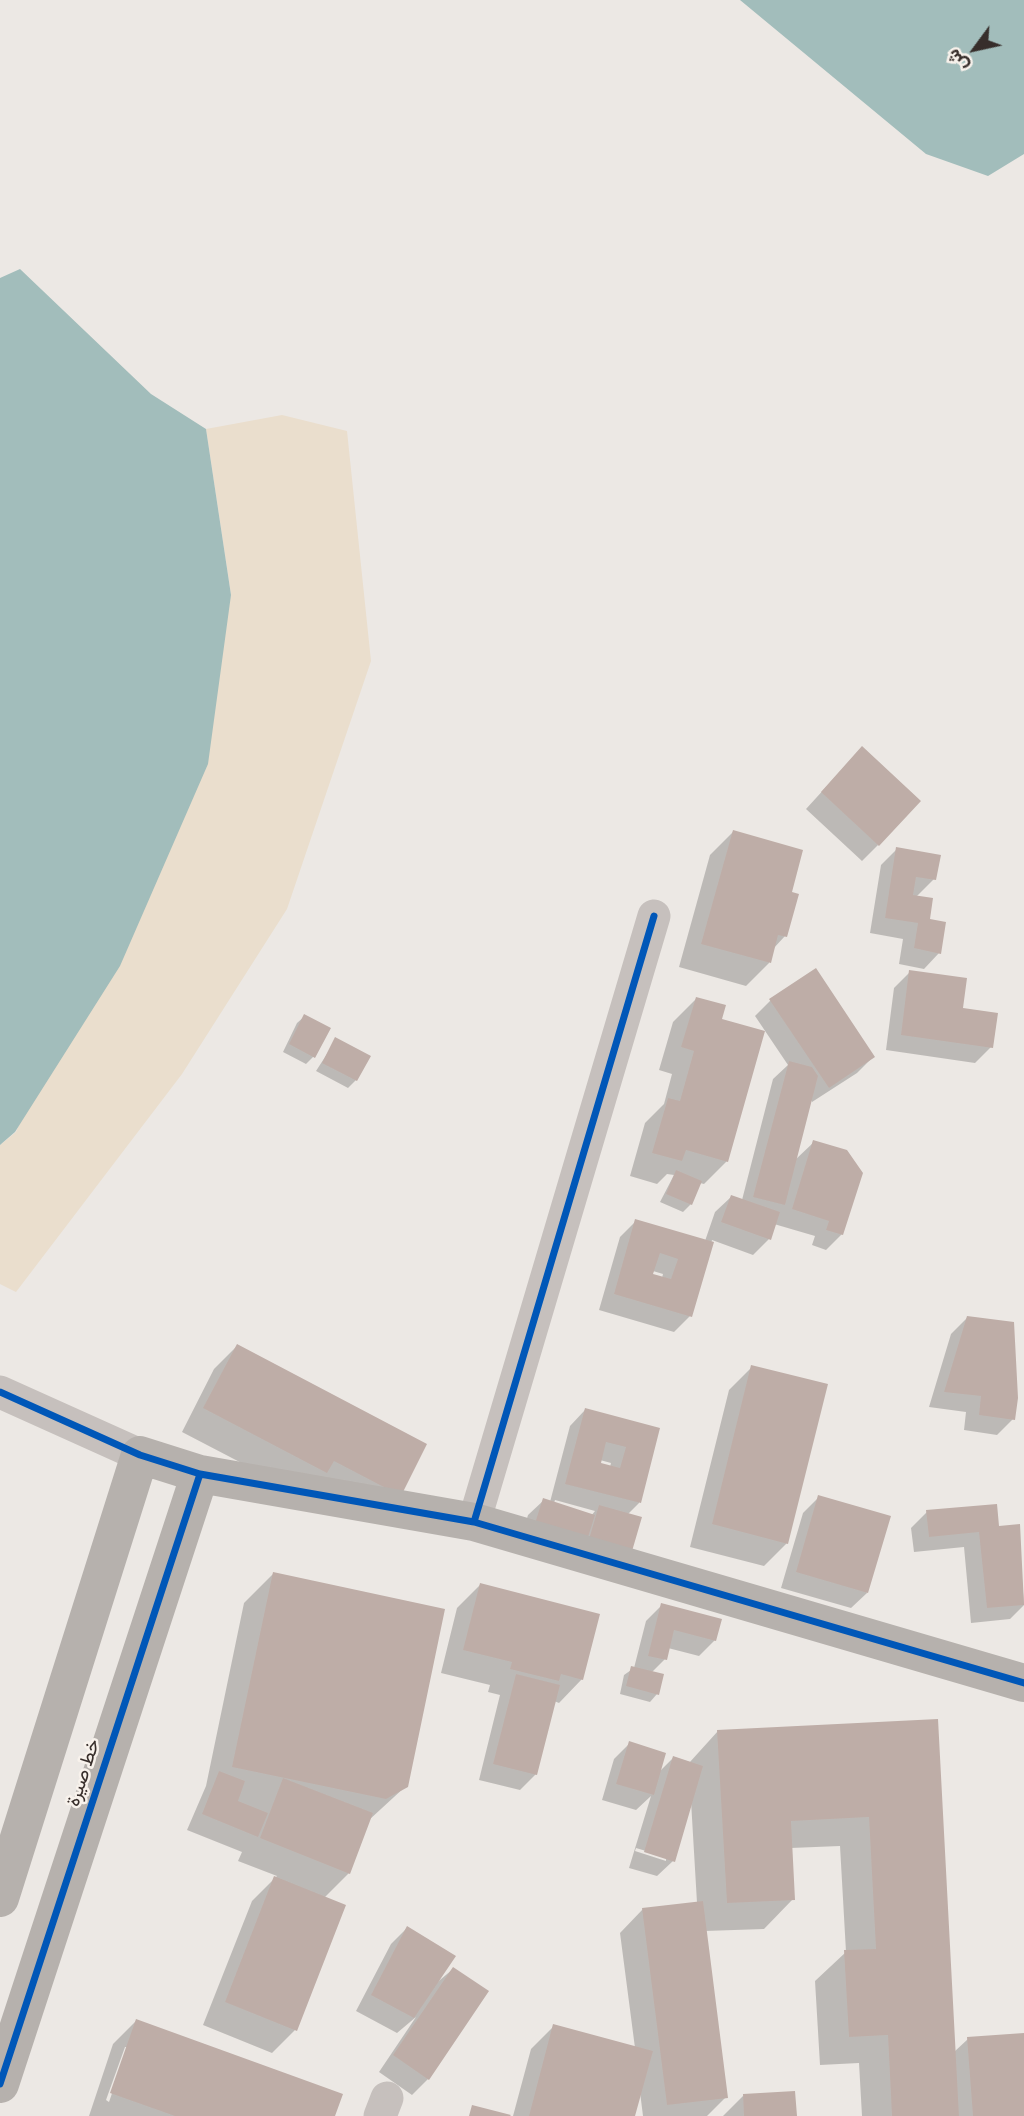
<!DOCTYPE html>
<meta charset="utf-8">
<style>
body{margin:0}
#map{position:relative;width:1024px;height:2116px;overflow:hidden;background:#ece8e4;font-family:Signika,Vazirmatn,sans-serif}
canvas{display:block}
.north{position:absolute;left:940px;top:14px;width:70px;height:70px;-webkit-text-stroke:5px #f8f2ec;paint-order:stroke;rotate:237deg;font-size:19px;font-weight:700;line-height:28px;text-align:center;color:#372e2b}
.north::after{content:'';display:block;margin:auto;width:24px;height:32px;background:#372e2b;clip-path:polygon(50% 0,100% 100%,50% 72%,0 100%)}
</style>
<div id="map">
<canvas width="1024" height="2116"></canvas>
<div class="north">ش</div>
</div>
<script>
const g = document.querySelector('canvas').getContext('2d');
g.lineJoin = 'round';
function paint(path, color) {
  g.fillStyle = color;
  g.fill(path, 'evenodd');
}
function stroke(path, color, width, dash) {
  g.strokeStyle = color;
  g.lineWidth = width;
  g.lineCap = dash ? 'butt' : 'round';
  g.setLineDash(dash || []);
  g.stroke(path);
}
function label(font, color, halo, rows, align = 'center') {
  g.font = font + ' Signika,Vazirmatn,sans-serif';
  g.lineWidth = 5;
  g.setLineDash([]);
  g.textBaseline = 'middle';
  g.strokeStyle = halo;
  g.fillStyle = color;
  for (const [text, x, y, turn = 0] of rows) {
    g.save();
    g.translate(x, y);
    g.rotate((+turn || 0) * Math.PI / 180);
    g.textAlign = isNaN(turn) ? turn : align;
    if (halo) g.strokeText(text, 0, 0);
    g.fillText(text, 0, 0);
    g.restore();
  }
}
const sand = new Path2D(`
 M282,415L347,431L371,661L287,909L182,1074L16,1292L0,1284V1145L16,1132L231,595L206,429Z`);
const water = new Path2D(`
 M740,0H1024V154L988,176L926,154Z
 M20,269L151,394L206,429L231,595L208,764L120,966L15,1132L0,1145V278Z`);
const shadow = new Path2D(`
 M847,764L878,845L862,861L806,809Z
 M733,832L790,893L785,936L773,949L769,963L746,986L679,967L710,855Z
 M897,849L934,879L916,897L939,953L924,969L899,964L903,939L870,933L881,865Z
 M910,972L961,1009L991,1047L975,1063L886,1050L894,988Z
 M696,999L720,1020L727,1161L704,1184L700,1183L691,1204L683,1212L660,1202L674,1175L667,1174L657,1184L630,1176L645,1123L664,1104L672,1074L659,1070L673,1022Z
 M771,1000L873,1057L857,1073L812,1102L811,1100L795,1160L814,1142L842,1234L826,1250L812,1245L815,1236L774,1224L769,1239L753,1255L712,1240L690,1316L674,1332L599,1310L620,1237L636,1221L705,1241L715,1212L731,1197L742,1200L773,1079L788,1065L755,1016ZM653,1271L663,1274L662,1278L651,1275Z
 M305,1016L314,1056L306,1064L283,1052L297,1023Z
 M336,1040L356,1080L348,1088L316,1071Z
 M967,1318L1013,1419L997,1435L964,1430L966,1412L929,1407L951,1334Z
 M237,1346L399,1495H303L182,1432L214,1369Z
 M752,1367L787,1543L764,1566L690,1547L729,1390Z
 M585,1410L658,1429L639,1503L627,1515L628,1557L517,1551L528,1515L544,1500L550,1502L570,1426ZM600,1460L611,1463L610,1467L599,1464ZM555,1500L595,1511L591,1516L554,1503Z
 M819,1497L867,1593L851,1608L781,1588L803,1513Z
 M927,1512L998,1527L1018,1525L1024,1605L1010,1619L971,1623L964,1547L914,1552L911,1528Z
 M273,1574L406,1786L369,1820L349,1873L324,1898L295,2030L272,2053L203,2025L252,1901L277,1876L238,1861L242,1852L187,1830L206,1786L244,1603Z
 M480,1585L582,1679L559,1703L554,1701L536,1774L520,1790L479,1780L500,1695L488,1692L490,1685L441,1673L457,1608Z
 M662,1605L715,1640L699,1656L668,1648L665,1659L651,1673L657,1694L650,1702L620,1694L624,1675L634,1668L646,1621Z
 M936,1721L954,2052L968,2039L1024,2035V2116H862L859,2063L820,2065L815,1981L846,1952L840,1846L791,1848L793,1899L764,1929L705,1931L726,2097L707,2116H643L640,2092L633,2116H513L531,2049L554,2026L635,2048L620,1933L643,1909L697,1903L691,1801L673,1861L657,1876L629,1868L651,1796L636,1810L602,1800L614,1759L630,1743L658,1773L673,1758L689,1763L718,1731ZM636,1848L666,1857V1861L635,1851Z
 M407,1928L434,1985L453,1969L428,2079L412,2095L379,2072L416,2017L397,2033L356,2011L391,1944Z
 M136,2021L333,2116H89L113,2044ZM125,2047H128L109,2102L106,2100Z
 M744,2095L795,2116H723Z`);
const building = new Path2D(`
 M862,746L921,801L879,846L821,792Z
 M733,830L803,850L792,892L799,894L787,937L778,935L771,963L701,944Z
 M896,847L941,855L936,880L916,877L913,895L933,898L930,919L946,922L941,954L914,948L918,923L885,918Z
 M816,968L875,1057L829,1088L769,999Z
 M909,970L967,978L963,1008L998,1013L993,1048L901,1035Z
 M696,997L726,1005L722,1019L765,1031L728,1162L686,1150L682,1161L652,1153L668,1098L680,1101L694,1051L681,1047Z
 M304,1014L331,1028L315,1058L289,1044Z
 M335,1037L371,1056L357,1081L322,1063Z
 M789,1061L812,1067L818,1076L785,1205L753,1197Z
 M813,1140L847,1150L863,1173L843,1235L826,1230L829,1221L792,1209Z
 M676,1170L702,1181L692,1205L666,1194Z
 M731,1195L780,1212L771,1240L721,1222Z
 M635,1219L714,1242L692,1317L614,1294ZM660,1253L678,1259L671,1279L653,1274Z
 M967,1316L1014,1322L1018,1398L1015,1420L979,1415L981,1396L944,1392Z
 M237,1344L427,1444L401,1496L334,1461L327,1473L203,1408Z
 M751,1365L828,1384L788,1544L712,1524Z
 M585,1408L660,1428L641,1503L565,1484ZM606,1442L626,1447L620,1468L601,1463Z
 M818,1495L891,1516L868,1593L796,1572Z
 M543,1498L595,1515L583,1553L531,1536Z
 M997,1504L999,1526L1020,1524L1024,1605L987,1608L979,1532L929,1537L926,1510Z
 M599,1505L642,1517L630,1558L587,1546Z
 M273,1572L445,1609L408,1787L386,1799L232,1767Z
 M480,1583L600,1614L583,1680L561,1674L559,1681L510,1669L512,1662L463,1650Z
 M661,1603L722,1619L716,1641L674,1630L667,1660L648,1656Z
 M631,1666L664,1674L659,1695L626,1686Z
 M516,1674L560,1685L537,1775L493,1764Z
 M938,1719L959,2116H892L888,2035L849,2037L844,1950L876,1949L869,1817L791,1821L795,1900L727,1903L717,1730Z
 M629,1741L666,1753L654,1795L616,1784Z
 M673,1756L703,1766L675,1862L644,1852Z
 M219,1771L245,1781L238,1801L268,1813L258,1837L202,1814Z
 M283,1778L373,1813L350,1874L260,1838Z
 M274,1876L346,1905L297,2031L225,2002Z
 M703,1901L728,2098L667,2105L642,1908Z
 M407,1926L456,1956L414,2018L371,1995Z
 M453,1967L489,1991L429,2080L393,2055Z
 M136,2019L343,2094L335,2116H175L110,2093Z
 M553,2024L653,2051L635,2116H529Z
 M1024,2033V2116H973L967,2037Z
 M795,2091L797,2116H744L743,2094Z
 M472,2105L511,2115L510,2116H469Z`);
const street = new Path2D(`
 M0,1392L140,1455
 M474,1522L654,916
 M380,2116L387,2098`);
const secondary = new Path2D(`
 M0,1898L140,1455L200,1474L474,1522L1024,1683
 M0,2084L200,1474`);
const cycleway = new Path2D(`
 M0,1392L140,1455L200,1474L474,1522L1024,1683
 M474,1522L654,916
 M0,2084L200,1474`);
const streetNames = [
 ["خط صيرة",84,1773,-72]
];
paint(sand, '#eadecd');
paint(water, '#a2bdbb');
paint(shadow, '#0003');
paint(building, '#beada7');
stroke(street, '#c6c0bd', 33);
stroke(secondary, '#b6b1ad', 38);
stroke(cycleway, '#0057b8', 7);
label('19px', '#372e2b', '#f8f2ec', streetNames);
</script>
